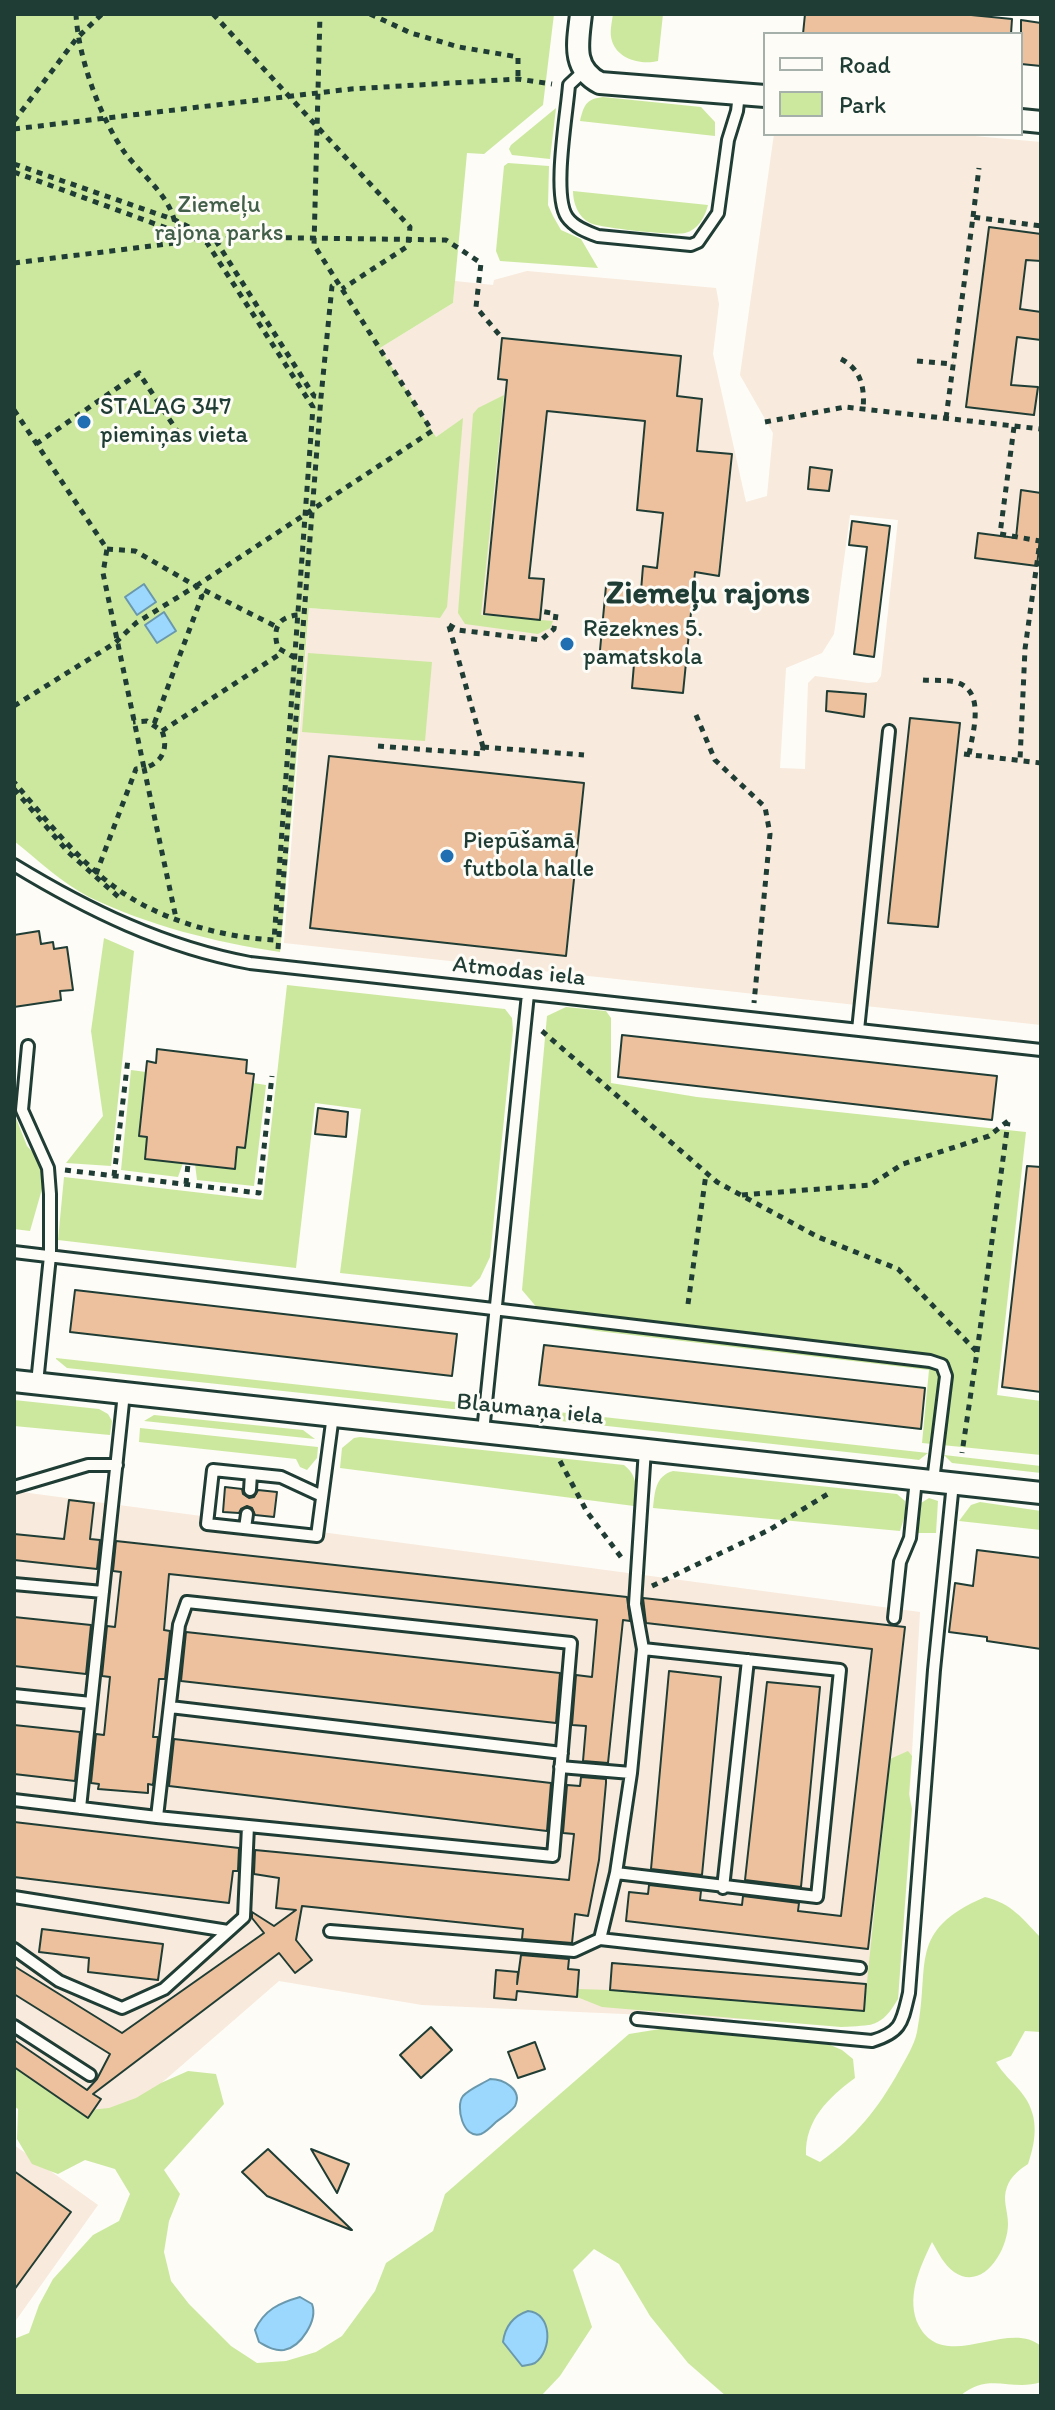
<!DOCTYPE html>
<meta charset="utf-8">
<style>
body{margin:0}
#map{position:relative;width:1055px;height:2410px;overflow:hidden;background:#fdfcf7;font-family:Itim,sans-serif}
canvas{display:block}
.frame{position:absolute;inset:0;border:16px solid #1f3d34;pointer-events:none}
.legend{position:absolute;left:763px;top:32px;width:260px;height:104px;box-sizing:border-box;background:#fdfcf7;border:2px solid #a4b0a9;margin:0;padding:10px 14px;list-style:none;font-size:24px;color:#1f3d34}
.legend li{display:flex;align-items:center;gap:16px;height:40px}
.legend b{width:40px;border:2px solid #a4b0a9}
</style>
<div id="map">
<canvas width="1055" height="2410"></canvas>
<div class="frame"></div>
<ul class="legend">
<li><b style="height:10px;background:#fdfcf7"></b>Road</li>
<li><b style="height:22px;background:#cce89e"></b>Park</li>
</ul>
</div>
<script>
const g = document.querySelector('canvas').getContext('2d');
g.lineJoin = 'round';
function paint(path, color) {
  g.fillStyle = color;
  g.fill(path, 'evenodd');
}
function stroke(path, color, width, dash) {
  g.strokeStyle = color;
  g.lineWidth = width;
  g.lineCap = dash ? 'butt' : 'round';
  g.setLineDash(dash || []);
  g.stroke(path);
}
function label(font, color, halo, rows, align = 'center') {
  g.font = font + ' Itim,sans-serif';
  g.lineWidth = 6;
  g.setLineDash([]);
  g.textBaseline = 'middle';
  g.strokeStyle = halo;
  g.fillStyle = color;
  for (const [text, x, y, turn = 0] of rows) {
    g.save();
    g.translate(x, y);
    g.rotate((+turn || 0) * Math.PI / 180);
    g.textAlign = isNaN(turn) ? turn : align;
    if (halo) g.strokeText(text, 0, 0);
    g.fillText(text, 0, 0);
    g.restore();
  }
}
const built = new Path2D(`
 M774,134H952L1041,142V1025L284,943L309,608L440,618L462,419L436,437L380,348L453,303L455,281L493,285L494,280L527,271L716,288L719,304L713,354L746,502L767,496L773,433L740,375ZM850,515L898,520L881,676L877,682L868,683L815,676L808,683L805,769L780,768L786,668L822,653L834,634Z
 M14,1491L920,1612L898,1999L871,2025L422,2005L279,1981L120,2119L78,2127L14,2077Z
 M14,2145L98,2205L14,2323Z`);
const green = new Path2D(`
 M14,14H554L543,105L484,154L467,153L453,303L380,348L436,437L463,418L447,607L440,618L309,608L280,952C214,942 150,926 89,897C62,883 38,860 14,841Z
 M613,14H663L658,61C642,65 618,60 612,41C609,33 612,22 613,14Z
 M603,97L701,107L715,122V136L580,121C584,105 586,99 603,97Z
 M556,108L550,159L512,155L509,149L511,145Z
 M508,163L549,166L548,205L553,216L561,230L581,239L598,268L500,261L496,251L504,166Z
 M573,191L708,205C705,217 698,230 685,233C675,236 600,228 590,223C578,217 573,203 573,191Z
 M504,395L481,615L553,621L550,628L538,634L465,624L458,613L473,414L478,408Z
 M308,653L432,662L425,741L302,732Z
 M104,938L134,951L111,1166L66,1163L103,1116L91,1031Z
 M287,985L505,1009L512,1018L513,1030L490,1257L480,1278L471,1287L340,1273L361,1109L315,1103L296,1268L58,1240L64,1177L263,1200Z
 M566,1007L606,1011L611,1018V1083L697,1097L1026,1132L997,1395L1041,1401V1455L922,1443L929,1370L597,1331L550,1323L522,1290L547,1016Z
 M131,1070L146,1072L139,1135L147,1137L145,1158L183,1163L178,1177L121,1170Z
 M253,1083L266,1085L254,1186L197,1180L195,1164L235,1169L237,1147H245Z
 M14,1113L27,1146L48,1168L30,1231L14,1229Z
 M56,1359V1358L474,1404L469,1409H452L67,1368Z
 M14,1400L99,1409L108,1414L112,1421L110,1435L14,1426Z
 M504,1406L928,1453L919,1460L911,1459L515,1416Z
 M154,1415L303,1430L315,1439L144,1421Z
 M140,1428L318,1447L317,1458L307,1470L300,1467L296,1459L139,1442Z
 M360,1437L624,1465C639,1477 636,1489 634,1506L340,1468L342,1448L354,1438Z
 M944,1455L1041,1466V1473L952,1463Z
 M673,1471L897,1494L905,1501V1515L900,1531L653,1508C655,1492 655,1476 673,1471Z
 M929,1498L938,1501L936,1533H918L921,1503Z
 M980,1502L1041,1511V1530L959,1521L971,1505Z
 M908,1751L912,1756L909,1794L912,1809L898,1999C881,2028 873,2025 841,2027L602,2007L577,1997L578,1989L610,1990L864,2011L890,1759Z
 M985,1897C1011,1903 1023,1919 1041,1938V2032L1025,2031L1011,2056L996,2062C1003,2074 1012,2081 1021,2092C1039,2114 1037,2138 1028,2164C1019,2170 1011,2176 1007,2187C1002,2200 1008,2210 1008,2224C1008,2250 983,2292 954,2272C944,2265 938,2252 932,2242C920,2267 905,2299 919,2326C945,2374 1008,2318 1041,2346V2382C1011,2392 989,2371 960,2396H726L688,2363L650,2316L619,2264L594,2249L573,2270L592,2327L560,2376L541,2396H14V2339L29,2333L39,2305L53,2279L93,2235L119,2221L130,2194L115,2169L85,2160L58,2174L32,2164L17,2139L18,2109L14,2106V2064L80,2111L109,2108L136,2098L161,2083L188,2071L216,2074L224,2104L164,2170L180,2194L169,2221L164,2252L171,2281L189,2304L231,2346L257,2363L286,2361L316,2352L342,2336L375,2291L386,2263L433,2231L445,2194L629,2034L660,2029L828,2044L842,2050L853,2059L855,2078C828,2098 805,2120 806,2155L820,2162C857,2135 877,2110 899,2071C906,2058 914,2046 917,2032C931,1964 906,1931 985,1897Z`);
const water = new Path2D(`
 M144,584L156,602L137,615L125,597Z
 M164,612L176,631L157,643L145,625Z
 M490,2079C503,2079 523,2089 515,2106C511,2112 501,2118 496,2122C492,2126 486,2132 481,2134C463,2140 455,2106 463,2096C469,2089 482,2084 490,2079Z
 M300,2297L312,2304C318,2320 301,2347 284,2350C274,2351 268,2347 259,2342L255,2330C264,2310 279,2303 300,2297Z
 M528,2311C552,2313 553,2350 535,2363C531,2365 526,2365 522,2366L503,2342C505,2327 513,2316 528,2311Z`);
const building = new Path2D(`
 M805,14H961L1012,19L1011,34H803Z
 M1021,20L1041,23V66L1021,64Z
 M989,227L1041,234V261L1026,260L1020,309L1041,312V340L1017,337L1011,385L1038,387L1034,415L966,407Z
 M502,338L681,356L677,396L702,399L697,451L732,454L719,576L695,572L683,693L632,688L634,664L599,661L606,586L641,591L643,566L657,568L663,513L637,510L645,421L547,411L529,578L544,579L540,620L484,614L507,380L498,379Z
 M810,467L832,470L829,491L808,489Z
 M1021,490L1041,493V528L1037,566L975,558L978,533L1016,538Z
 M852,521L890,526L874,657L854,654L867,547L849,545Z
 M827,691L866,694L864,717L826,711Z
 M910,718L960,723L938,927L888,923Z
 M329,756L584,783L566,956L310,928Z
 M39,931L41,944L53,942L54,949L67,947L73,990L60,991L61,1000L14,1007V935Z
 M622,1035L997,1076L992,1120L618,1077Z
 M157,1049L247,1060L246,1073L254,1074L245,1148L237,1147L235,1169L145,1159L147,1137L139,1136L147,1061L156,1063Z
 M318,1108L348,1112L346,1137L315,1134Z
 M1027,1166L1041,1167V1392L1002,1387Z
 M75,1290L457,1334L452,1376L70,1332Z
 M544,1345L925,1388L921,1429L539,1385Z
 M225,1487L242,1489L243,1494L249,1498L254,1497L258,1490L277,1492L274,1517L255,1515L252,1508L247,1506L241,1509L239,1513L223,1512Z
 M69,1500L94,1503L90,1539L100,1540L97,1569L14,1560V1534L64,1539Z
 M116,1541L627,1597L630,1621L623,1620L608,1763L583,1761L586,1726L572,1725L576,1675L592,1677L597,1620L169,1574L164,1630L170,1631L165,1679H159L153,1737H158L153,1785L148,1784V1793L98,1789L99,1784L91,1783L96,1734L104,1735L110,1677L102,1676L107,1626L115,1627L121,1572L113,1571Z
 M977,1550L1041,1558V1649L987,1641V1637L949,1632L955,1583L973,1586Z
 M643,1598L905,1627L868,1949L626,1921L629,1892L648,1894L649,1885L701,1891L700,1900L742,1905L743,1896L799,1903L798,1911L841,1916L872,1649L646,1623Z
 M14,1617L91,1625L86,1674L14,1666Z
 M186,1632L560,1673L556,1723L181,1681Z
 M669,1671L721,1677L702,1875L651,1869Z
 M767,1682L820,1687L801,1887L745,1880Z
 M14,1725L80,1732L75,1781L14,1774Z
 M174,1739L551,1783L547,1831L169,1786Z
 M581,1777L606,1779V1783L599,1860L588,1916L575,1914L572,1943L522,1939L523,1929L302,1906L296,1940L312,1960L295,1973L279,1953L93,2094L101,2099L88,2118L14,2067V2040L87,2090L97,2079L110,2054L14,1994V1966L122,2033L264,1933L252,1918V1912L274,1926L296,1910L276,1908L279,1878L254,1874L255,1850L569,1880L574,1834L563,1833L567,1785L580,1786Z
 M14,1822L239,1848L238,1871H233L229,1903L14,1877Z
 M42,1929L163,1944L158,1980L88,1972L89,1958L39,1952Z
 M521,1955L569,1959L568,1969L579,1970L577,1997L517,1991L516,2000L494,1998L496,1970L518,1972L517,1984Z
 M612,1963L866,1984L864,2011L610,1990Z
 M431,2027L452,2050L421,2078L400,2055Z
 M535,2042L545,2069L518,2078L508,2052Z
 M268,2149L352,2230H351L267,2196L242,2172Z
 M311,2149L349,2164L337,2193Z
 M14,2171L71,2212L14,2290Z`);
const path = new Path2D(`
 M76,14C78,57 100,118 125,153C144,178 173,197 176,230
 M213,14L410,227L408,246L342,289
 M370,14L411,33L459,47L518,57V79
 M14,121L77,38L102,14
 M14,129L351,89L518,79L552,84
 M14,164L175,220L216,241L314,396L321,397
 M14,172L207,243L313,407L274,940C219,937 156,919 112,885C76,858 43,816 14,782
 M973,217L979,168
 M215,243L231,237L446,240L481,263L476,307L502,338
 M14,263L175,243L193,235
 M841,359C861,369 865,388 863,409
 M917,361L953,364
 M14,410L107,549L103,573L144,768C162,763 169,749 162,731L147,721L133,722
 M946,418L973,217L1041,226
 M765,422L845,407L1041,429
 M1014,427L1000,534L1040,541L1025,649L1020,760
 M36,444L139,373L183,440
 M107,549L135,551L196,586L202,596L154,724
 M196,586L432,431L314,245L320,14
 M449,625L458,630L541,640L554,629L556,614L540,611
 M449,626L483,747
 M295,658L278,648C272,629 278,616 299,615
 M923,680C935,681 951,679 961,684C985,696 972,735 969,755
 M14,706L115,643L136,623L196,586L275,626
 M696,715L715,760L765,807L770,834L754,1003
 M162,731L283,652
 M378,746L482,754L483,747
 M483,747L584,755
 M964,754L1041,763
 M14,789L68,852L122,900
 M96,874L136,769L144,768L176,918
 M278,949L321,397L332,286L338,282
 M542,1031L717,1182L818,1237L898,1269L977,1352L962,1453
 M65,1170L259,1193L272,1076
 M114,1176L128,1059
 M186,1184L188,1164
 M742,1195L870,1185L903,1164L989,1136L1008,1121
 M688,1304L706,1174
 M977,1352L1008,1122
 M560,1461L587,1512L621,1557
 M652,1586L769,1530L831,1492`);
const service = new Path2D(`
 M584,71L569,85C567,113 552,195 567,217C574,227 587,232 598,236L691,245L698,242L718,213L728,140L737,111L739,94
 M14,865C88,910 164,947 250,963L1041,1050
 M858,1030L889,731
 M28,1046L22,1110L48,1168L50,1194V1256L37,1383
 M14,1252L930,1361L942,1365L946,1376L933,1481
 M483,1432L528,994
 M14,1487L88,1465H117
 M250,1490L251,1474
 M322,1496L281,1477L213,1470L207,1524L317,1536L333,1415
 M245,1528L247,1514
 M14,1584L103,1592
 M894,1618L900,1562L910,1538L916,1479
 M14,1695L91,1703
 M170,1707L562,1753
 M560,1767L631,1773
 M14,1800L157,1817L553,1856L571,1643L187,1602L179,1625L157,1817
 M80,1808L124,1393
 M616,1873L817,1897L840,1670L643,1649
 M723,1888L748,1660
 M14,1897L228,1931
 M330,1931L574,1951L600,1939L616,1873L631,1773L643,1649L635,1604L645,1449
 M600,1939L860,1968
 M14,1949L59,1981L122,2008L164,1989L244,1917L248,1826
 M637,2019L872,2041C902,2032 902,2022 909,1993L934,1670L953,1483
 M14,2026L90,2075`);
const minor = new Path2D(`
 M581,14C578,42 571,68 600,83L765,96
 M1021,120L1041,122
 M14,1381L1041,1493`);
const markers = [
 [84,422,8,"#1f6fb2"],
 [567,644,8,"#1f6fb2"],
 [447,856,8,"#1f6fb2"]
];
const parkNames = [
 ["Ziemeļu",219,206],
 ["rajona parks",219,234]
];
const poiNames = [
 ["STALAG 347",100,408],
 ["piemiņas vieta",100,436],
 ["Rēzeknes 5.",583,630],
 ["pamatskola",583,658],
 ["Piepūšamā",463,842],
 ["futbola halle",463,870]
];
const streetNames = [
 ["Atmodas iela",519,972,6],
 ["Blaumaņa iela",530,1410,6]
];
const districtNames = [
 ["Ziemeļu rajons",708,595]
];
paint(built, '#f8eadc');
paint(green, '#cce89e');
paint(water, '#9cd7fd');
stroke(water, '#6a99ad', 2);
paint(building, '#eec19e');
stroke(building, '#1f3d34', 2);
stroke(service, '#1f3d34', 16);
stroke(minor, '#1f3d34', 26);
stroke(path, '#1f3d34', 5, [6, 6]);
stroke(service, '#fdfcf7', 10);
stroke(minor, '#fdfcf7', 20);
for (const [x, y, r, color] of markers) {
  const dot = new Path2D();
  dot.arc(x, y, r, 0, 2 * Math.PI);
  g.fillStyle = color;
  g.fill(dot);
  stroke(dot, '#fdfcf7', 3);
}
label('24px', '#425f49', '#fdfcf7', parkNames);
label('24px', '#1f3d34', '#fdfcf7', poiNames, 'left');
label('24px', '#1f3d34', '#fdfcf7', streetNames);
label('bold 32px', '#1f3d34', '#fdfcf7', districtNames);
</script>
